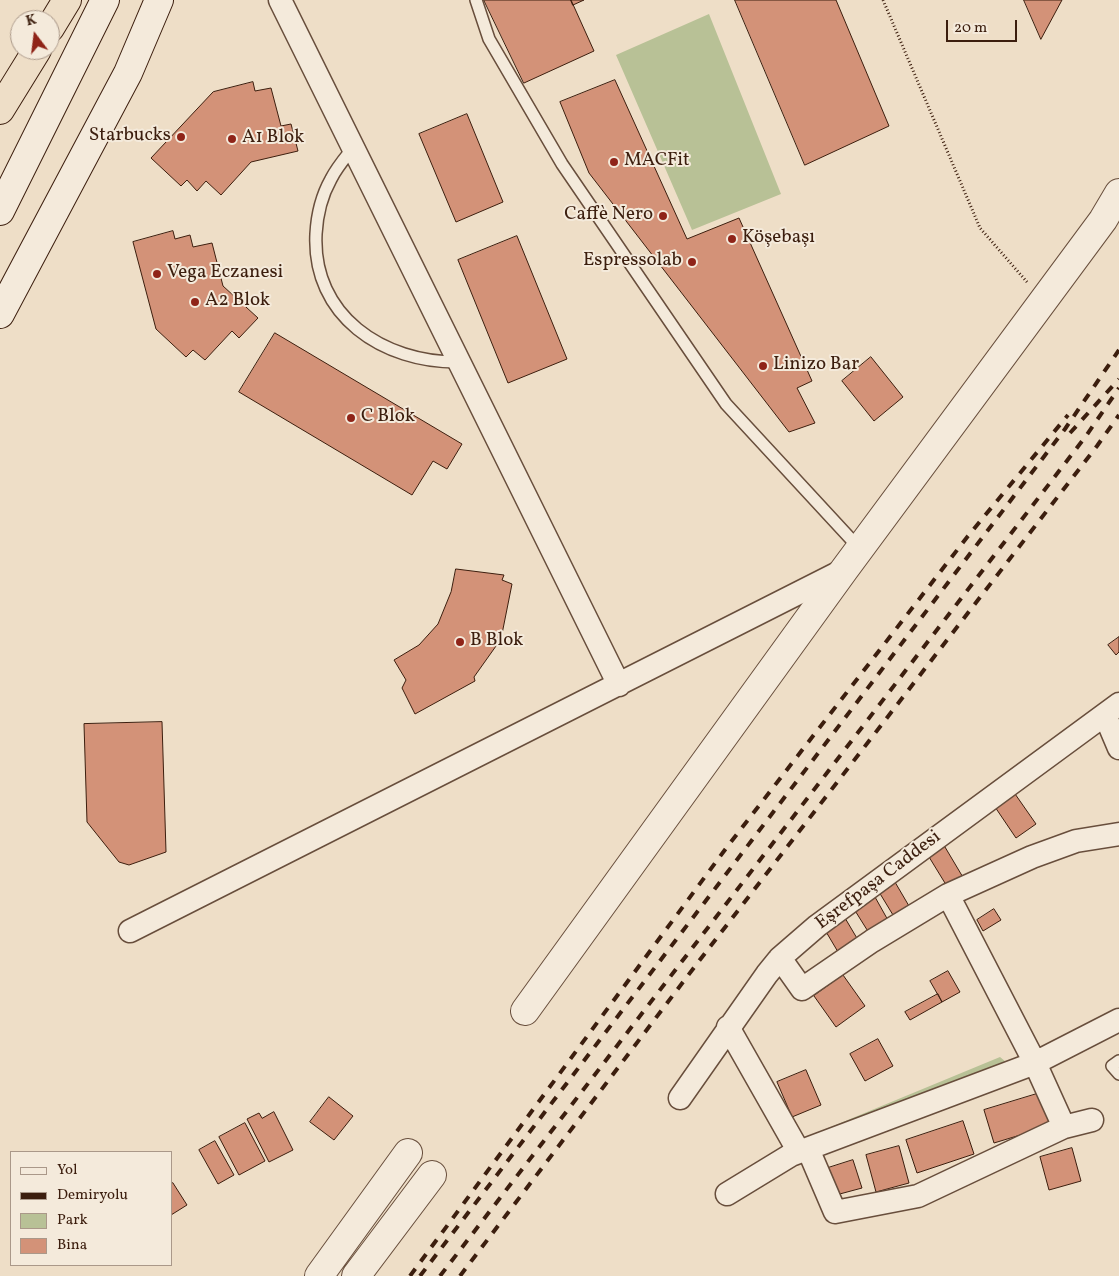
<!DOCTYPE html>
<meta charset="utf-8">
<style>
body{margin:0}
#map{position:relative;width:1119px;height:1276px;overflow:hidden;background:#eedec7;font-family:Vollkorn,serif}
canvas{display:block}
.legend{position:absolute;left:10px;top:1151px;width:162px;height:115px;box-sizing:border-box;background:#f4eadb;border:1px solid #aa9889;margin:0;padding:6px 9px;list-style:none;font-size:15px;color:#3c1e0e}
.legend li{display:flex;align-items:center;gap:10px;height:25px}
.legend b{width:25px;border:1px solid #aa9889}
.north{position:absolute;left:10px;top:10px;width:50px;height:50px;box-sizing:border-box;background:#f4eadb;border:1px solid #aa9889;border-radius:50%;rotate:345deg;font-size:14px;font-weight:700;line-height:20px;text-align:center;color:#3c1e0e}
.north::after{content:'';display:block;margin:auto;width:18px;height:22px;background:#8f2418;clip-path:polygon(50% 0,100% 100%,50% 72%,0 100%)}
.scale{position:absolute;left:946px;top:20px;width:71px;height:22px;box-sizing:border-box;border:2px solid #3c1e0e;border-top:0;padding-left:6px;font-size:15px;line-height:18px;white-space:nowrap;color:#3c1e0e;-webkit-text-stroke:4px #f4eadb;paint-order:stroke}
</style>
<div id="map">
<canvas width="1119" height="1276"></canvas>
<ul class="legend">
<li><b style="height:6px;background:#f4eadb"></b>Yol</li>
<li><b style="height:6px;background:#3c1e0e"></b>Demiryolu</li>
<li><b style="height:14px;background:#b8c196"></b>Park</li>
<li><b style="height:14px;background:#d39278"></b>Bina</li>
</ul>
<div class="north">K</div>
<div class="scale">20 m</div>
</div>
<script>
const g = document.querySelector('canvas').getContext('2d');
g.lineJoin = 'round';
function paint(path, color) {
  g.fillStyle = color;
  g.fill(path, 'evenodd');
}
function stroke(path, color, width, dash) {
  g.strokeStyle = color;
  g.lineWidth = width;
  g.lineCap = dash ? 'butt' : 'round';
  g.setLineDash(dash || []);
  g.stroke(path);
}
function label(font, color, halo, rows, align = 'center') {
  g.font = font + ' Vollkorn,serif';
  g.lineWidth = 4;
  g.setLineDash([]);
  g.textBaseline = 'middle';
  g.strokeStyle = halo;
  g.fillStyle = color;
  for (const [text, x, y, turn = 0] of rows) {
    g.save();
    g.translate(x, y);
    g.rotate((+turn || 0) * Math.PI / 180);
    g.textAlign = isNaN(turn) ? turn : align;
    if (halo) g.strokeText(text, 0, 0);
    g.fillText(text, 0, 0);
    g.restore();
  }
}
const green = new Path2D(`
 M709,14L781,194L692,230L616,55Z
 M1000,1057L1012,1067L814,1141L809,1136Z`);
const building = new Path2D(`
 M484,0H571L594,51L524,83Z
 M571,0H584L573,5Z
 M735,0H836L889,126L805,165Z
 M1024,0H1062L1041,39Z
 M615,80L687,239L739,218L812,381L797,388L815,423L789,432L589,173L560,102Z
 M253,82L255,91L271,88L281,126L291,124L298,151L251,162L221,195L206,181L197,191L187,180L181,186L151,158L213,92Z
 M467,114L503,202L456,222L419,134Z
 M173,231L175,239L190,235L193,247L212,243L223,286L258,318L239,338L232,331L205,360L193,350L186,357L156,329L133,242Z
 M517,236L567,359L508,383L458,260Z
 M275,333L462,444L447,469L433,461L412,495L239,392Z
 M871,357L903,397L874,421L842,381Z
 M456,569L504,575L502,580L512,584L501,639L474,677L475,681L415,714L402,688L406,680L394,660L419,645L438,624L451,592Z
 M1119,637V652L1116,655L1108,645Z
 M162,722L166,852L129,865L119,862L87,822L84,724Z
 M1013,791L1036,824L1016,838L993,804Z
 M942,842L964,879L948,888L926,852Z
 M892,877L909,906L893,915L876,887Z
 M875,897L889,922L869,933L854,909Z
 M994,909L1001,920L983,931L977,920Z
 M845,918L861,945L841,957L825,930Z
 M948,971L960,992L942,1002L930,981Z
 M843,975L865,1006L836,1027L814,996Z
 M938,994L942,1002L910,1020L905,1012Z
 M878,1039L893,1066L865,1081L850,1054Z
 M806,1070L821,1105L792,1117L777,1082Z
 M1040,1093L1050,1126L994,1143L984,1110Z
 M329,1097L353,1116L334,1140L310,1122Z
 M274,1112L293,1150L269,1162L247,1119L259,1113L262,1118Z
 M963,1121L974,1154L917,1173L906,1140Z
 M245,1123L265,1161L239,1175L219,1137Z
 M215,1141L234,1175L218,1184L199,1150Z
 M899,1146L909,1183L876,1192L866,1155Z
 M1072,1148L1081,1181L1049,1190L1040,1157Z
 M853,1160L862,1188L836,1195L828,1168Z
 M173,1183L187,1205L171,1215V1184Z`);
const path = new Path2D(`
 M883,0L980,228L1027,282`);
const service = new Path2D(`
 M476,0L489,39L562,164L726,404L860,549
 M353,148C345,158 337,167 331,179C322,195 317,215 316,234C312,316 383,363 459,362
 M1119,1061L1112,1066L1119,1074`);
const minor = new Path2D(`
 M280,0L619,685
 M1105,715L1119,748
 M948,895L1035,1063L1064,1127L1092,1120
 M130,931L844,570
 M780,958L802,989L872,941L948,895L1032,857L1076,841L1119,834
 M728,1027L799,1152
 M680,1098L767,974L780,958L817,926L1119,704
 M808,1149L835,1212L918,1196L1064,1127
 M727,1194L791,1155L1035,1063L1119,1020`);
const tertiary = new Path2D(`
 M525,1011L844,570L1103,220L1119,193
 M319,1276L408,1153
 M356,1276L432,1175`);
const secondary = new Path2D(`
 M0,211L105,0
 M0,314L128,73L159,0`);
const trunk = new Path2D(`
 M50,28L67,0
 M0,110L37,50`);
const rail = new Path2D(`
 M1070,433L1119,379
 M410,1276L727,847L968,536L1068,415
 M420,1276L1065,429L1119,350
 M440,1276L1086,436L1119,388
 M460,1276L699,961L1097,446L1119,415`);
const markers = [
 [181,137,5,"#8f2418"],
 [232,139,5,"#8f2418"],
 [614,162,5,"#8f2418"],
 [663,216,5,"#8f2418"],
 [732,239,5,"#8f2418"],
 [692,262,5,"#8f2418"],
 [157,274,5,"#8f2418"],
 [195,302,5,"#8f2418"],
 [763,366,5,"#8f2418"],
 [351,418,5,"#8f2418"],
 [460,642,5,"#8f2418"]
];
const poiNames = [
 ["Starbucks",171,137,"right"],
 ["A1 Blok",242,139],
 ["MACFit",624,162],
 ["Caffè Nero",653,216,"right"],
 ["Köşebaşı",742,239],
 ["Espressolab",682,262,"right"],
 ["Vega Eczanesi",167,274],
 ["A2 Blok",205,302],
 ["Linizo Bar",773,366],
 ["C Blok",361,418],
 ["B Blok",470,642]
];
const streetNames = [
 ["Eşrefpaşa Caddesi",879,881,-37]
];
paint(green, '#b8c196');
paint(building, '#d39278');
stroke(building, '#3c1e0e', 1);
stroke(service, '#684e3c', 14);
stroke(minor, '#684e3c', 25);
stroke(tertiary, '#684e3c', 30);
stroke(secondary, '#3c1e0e', 30);
stroke(trunk, '#3c1e0e', 30);
stroke(path, '#3c1e0e', 3, [1, 2.5]);
stroke(service, '#f4eadb', 11);
stroke(minor, '#f4eadb', 22);
stroke(tertiary, '#f4eadb', 28);
stroke(secondary, '#f4eadb', 28);
stroke(trunk, '#eedec7', 28);
stroke(rail, '#3c1e0e', 4, [9, 9]);
for (const [x, y, r, color] of markers) {
  const dot = new Path2D();
  dot.arc(x, y, r, 0, 2 * Math.PI);
  g.fillStyle = color;
  g.fill(dot);
  stroke(dot, '#f4eadb', 2);
}
label('19px', '#3c1e0e', '#f4eadb', poiNames, 'left');
label('19px', '#3c1e0e', '#f4eadb', streetNames);
</script>
